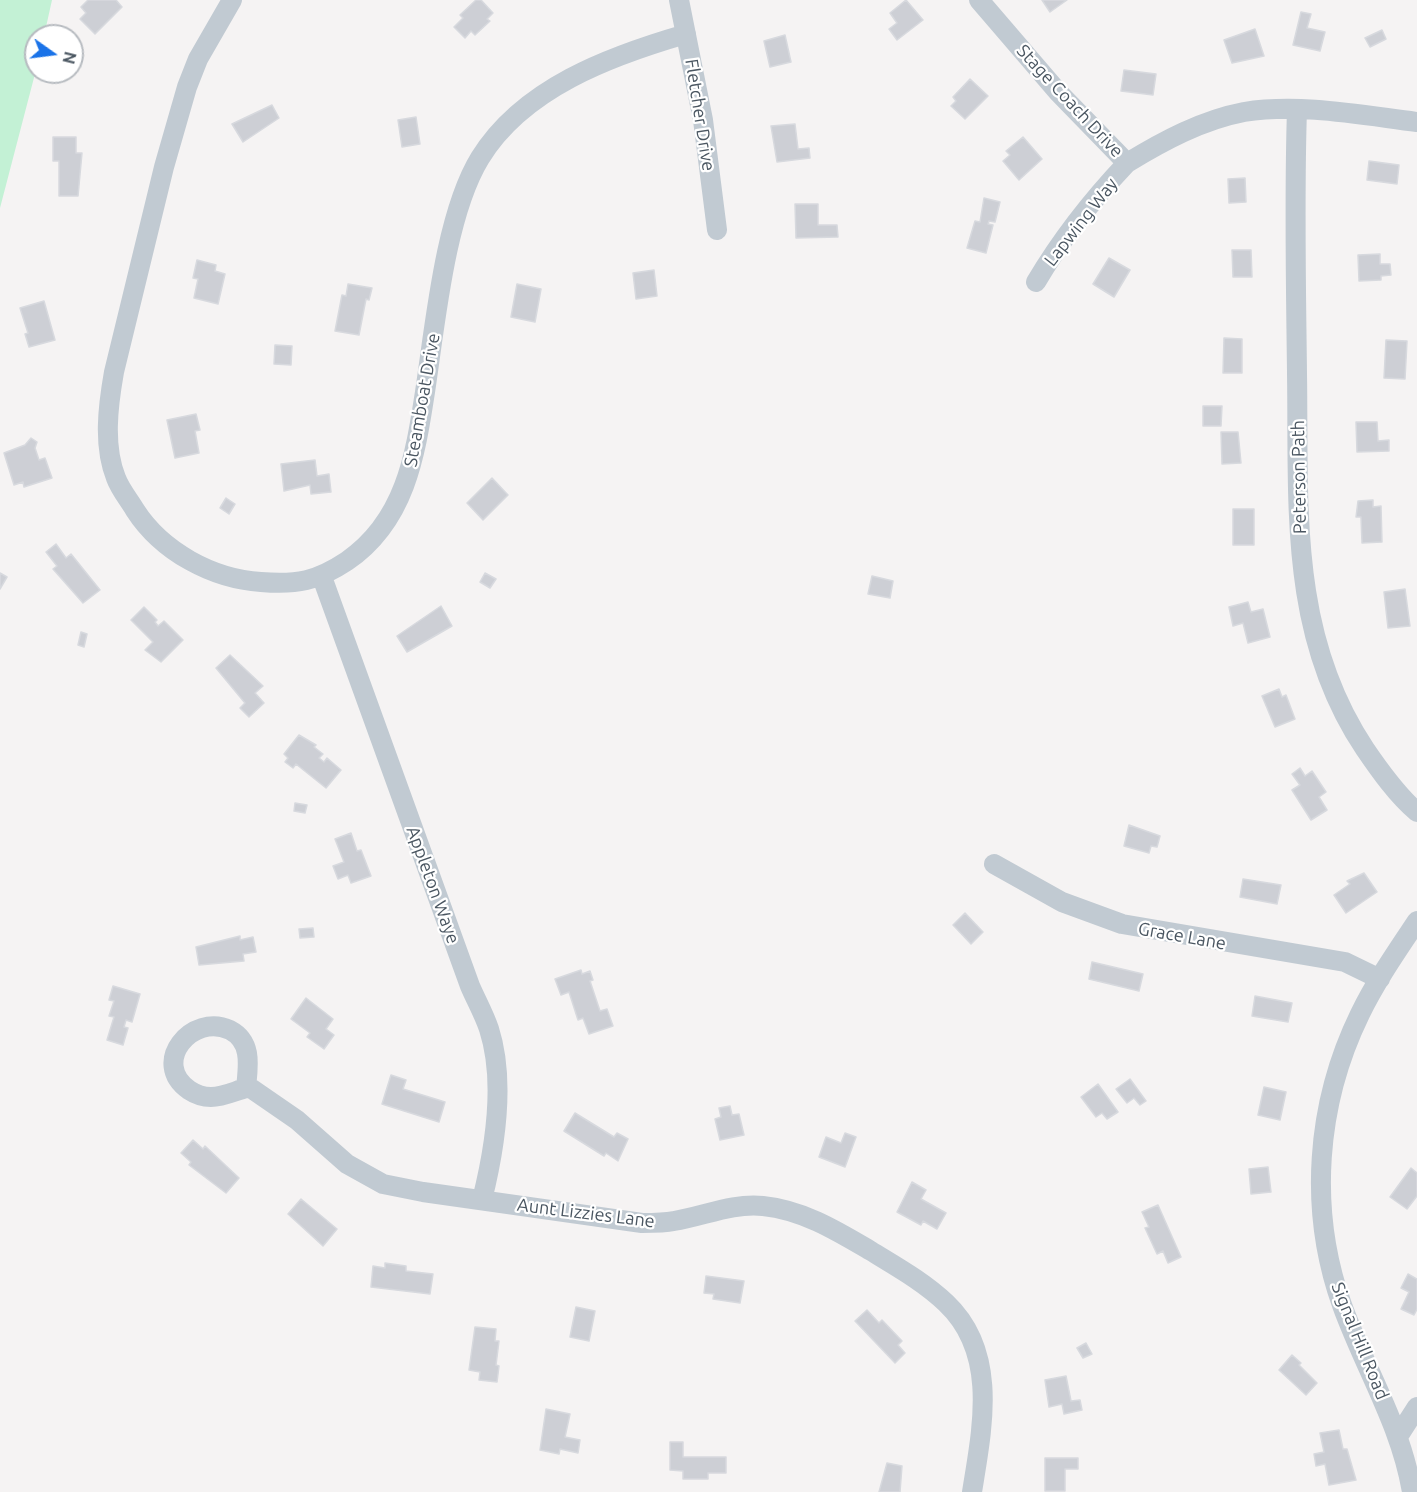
<!DOCTYPE html>
<style>
body{margin:0}
#map{position:relative;width:1417px;height:1492px;overflow:hidden;background:#f5f3f3;font-family:Ubuntu,sans-serif}
canvas{display:block}
.north{position:absolute;left:24px;top:24px;width:60px;height:60px;box-sizing:border-box;background:#fff;border:2px solid #b7bbc0;border-radius:50%;rotate:104deg;font-size:16px;font-weight:700;line-height:24px;text-align:center;color:#4a5661}
.north::after{content:'';display:block;margin:auto;width:21px;height:27px;background:#1a73e8;clip-path:polygon(50% 0,100% 100%,50% 72%,0 100%)}
</style>
<div id="map">
<canvas width="1417" height="1492"></canvas>
<div class="north">N</div>
</div>
<script>
const g = document.querySelector('canvas').getContext('2d');
g.lineJoin = 'round';
function paint(path, color) {
  g.fillStyle = color;
  g.fill(path, 'evenodd');
}
function stroke(path, color, width, dash) {
  g.strokeStyle = color;
  g.lineWidth = width;
  g.lineCap = dash ? 'butt' : 'round';
  g.setLineDash(dash || []);
  g.stroke(path);
}
function label(font, color, halo, rows, align = 'center') {
  g.font = font + ' Ubuntu,sans-serif';
  g.lineWidth = 4.5;
  g.setLineDash([]);
  g.textBaseline = 'middle';
  g.strokeStyle = halo;
  g.fillStyle = color;
  for (const [text, x, y, turn = 0] of rows) {
    g.save();
    g.translate(x, y);
    g.rotate((+turn || 0) * Math.PI / 180);
    g.textAlign = isNaN(turn) ? turn : align;
    if (halo) g.strokeText(text, 0, 0);
    g.fillText(text, 0, 0);
    g.restore();
  }
}
const green = new Path2D(`
 M0,0H52L44,36H36V70L0,208Z`);
const building = new Path2D(`
 M88,0H116L122,7L95,34L80,19L86,13L81,7Z
 M476,0H481L493,13L487,19L490,21L475,35L471,31L465,38L454,27L463,18L460,15Z
 M906,0L923,20L897,40L889,29L897,23L890,13Z
 M1042,0H1067L1050,12Z
 M1301,12L1311,14L1307,28L1325,32L1320,51L1293,45Z
 M1255,29L1264,56L1232,63L1224,40Z
 M1382,30L1386,39L1370,47L1365,38Z
 M785,35L791,62L770,67L764,41Z
 M1124,70L1156,74L1153,95L1121,91Z
 M970,79L988,96L965,119L951,106L956,101L953,97Z
 M272,105L279,118L243,142L232,124Z
 M416,117L420,144L402,147L398,120Z
 M795,124L798,149L809,148L810,158L777,162L771,126Z
 M53,137H76V153H82L78,196H59V161H53Z
 M1023,137L1042,159L1019,180L1003,161L1010,155L1006,151Z
 M1369,161L1399,165L1397,184L1367,180Z
 M1245,178L1246,202L1229,203L1228,179Z
 M984,198L1000,202L995,222L989,221L988,224L993,225L986,253L967,248L975,221L980,222Z
 M795,204H818V225H837L838,237L796,238Z
 M1232,250H1251L1252,277H1233Z
 M1380,254V264H1390L1391,275L1381,276V280L1359,281L1358,255Z
 M1109,258L1130,270L1114,297L1093,284Z
 M197,260L216,265L215,271L225,274L218,304L194,298L198,279L193,278Z
 M654,270L657,296L636,299L633,273Z
 M348,284L372,288L369,300L366,299L359,335L335,331L342,295L346,296Z
 M517,284L541,289L535,322L511,317Z
 M44,301L55,340L29,347L25,334L28,333L20,308Z
 M1224,338L1242,339V373H1223Z
 M1386,340L1407,341L1405,379L1384,378Z
 M275,345L292,346L291,365L274,364Z
 M1203,406H1222L1221,426H1203Z
 M196,414L200,430L195,431L199,453L175,458L167,420Z
 M1356,422H1377L1378,441L1389,440V451L1357,452Z
 M1221,432H1238L1241,463L1222,464Z
 M31,438L37,442L35,448L39,460L45,458L52,478L24,487L23,482L14,485L4,453L25,445Z
 M315,460L317,476L329,474L331,492L311,494L310,485L284,491L281,464Z
 M492,478L508,495L483,520L467,503Z
 M226,498L235,504L229,514L220,508Z
 M1373,500V507L1381,506L1382,542L1362,543L1361,517H1356L1358,501Z
 M1233,509H1254V545H1233Z
 M56,544L66,558L71,554L100,590L83,603L53,569L57,566L46,552Z
 M0,573L7,577L0,589Z
 M485,573L496,579L490,588L480,582Z
 M872,576L893,581L890,598L868,594Z
 M1405,589L1410,626L1388,628L1384,592Z
 M1248,602L1251,612L1263,609L1270,637L1248,643L1243,623L1233,626L1229,607Z
 M441,606L452,626L407,652L397,636Z
 M144,607L157,620L155,622L158,626L164,621L183,640L161,662L145,650L153,642L131,620Z
 M81,632L87,634L84,647L78,645Z
 M230,655L263,686L255,693L264,703L249,717L240,708L245,703L216,668Z
 M1279,689L1282,697L1286,695L1295,719L1275,727L1262,696Z
 M299,735L316,745L314,747L323,754L319,758L324,762L327,758L341,770L326,788L296,764L293,768L285,762L288,758L284,754Z
 M1300,768L1305,776L1312,771L1326,792L1319,797L1327,810L1311,820L1292,790L1300,785L1292,774Z
 M295,803L307,805L305,813L294,811Z
 M1129,825L1160,836L1157,847L1151,846L1149,853L1124,846Z
 M351,833L357,851L361,850L371,876L351,883L348,875L338,879L333,866L344,862L335,839Z
 M1364,873L1377,892L1346,913L1334,895L1350,884L1347,881Z
 M1243,879L1281,885L1277,904L1240,897Z
 M965,913L983,932L971,944L953,925Z
 M313,928L314,937L300,938L299,929Z
 M240,936V940L253,937L256,952L243,954L244,961L199,965L196,947Z
 M1092,962L1143,974L1139,991L1089,979Z
 M581,970L582,974L590,971L593,980L590,981L600,1011L607,1009L613,1026L589,1034L583,1018L578,1020L569,992L561,995L555,979Z
 M113,986L140,994L132,1022L126,1020L124,1027L128,1028L123,1045L107,1040L114,1017L109,1016L114,1001L109,1000Z
 M1255,996L1292,1003L1288,1022L1252,1016Z
 M306,998L333,1019L326,1029L334,1035L324,1049L307,1037L310,1033L291,1019Z
 M391,1075L406,1080L403,1089L445,1102L439,1122L382,1104Z
 M1130,1079L1146,1101L1140,1105L1134,1098L1127,1103L1116,1089Z
 M1098,1084L1118,1112L1107,1119L1102,1113L1096,1117L1081,1097Z
 M1264,1087L1286,1092L1280,1120L1258,1115Z
 M730,1106L732,1115L739,1114L744,1135L720,1140L715,1119L721,1117L719,1108Z
 M575,1113L614,1137L617,1133L628,1139L618,1161L606,1153L604,1156L564,1131Z
 M845,1133L856,1137L845,1167L819,1157L826,1137L841,1143Z
 M193,1140L203,1149L205,1146L239,1178L226,1193L189,1165L191,1162L181,1153Z
 M1268,1167L1271,1192L1251,1194L1249,1169Z
 M1411,1168L1417,1173V1196L1407,1209L1390,1197Z
 M912,1182L926,1190L921,1199L946,1213L937,1229L923,1221L921,1225L897,1212Z
 M301,1199L337,1229L323,1246L288,1214Z
 M1158,1205L1181,1257L1168,1263L1163,1251L1157,1254L1145,1228L1149,1227L1142,1212Z
 M385,1263L406,1266V1271L433,1274L430,1294L371,1287L373,1266L385,1268Z
 M1408,1274L1417,1279V1309L1414,1315L1401,1309L1409,1292L1401,1288Z
 M706,1276L744,1281L740,1303L713,1299L714,1294L704,1293Z
 M576,1307L595,1311L589,1341L570,1337Z
 M867,1310L879,1323L882,1320L902,1341L898,1345L905,1353L895,1363L855,1321Z
 M475,1327L496,1329L495,1341H499L496,1365L499,1366L497,1382L479,1380L480,1372L469,1370Z
 M1086,1343L1092,1354L1083,1358L1077,1348Z
 M1292,1355L1301,1363L1299,1365L1317,1383L1306,1395L1279,1370Z
 M1066,1376L1071,1401L1080,1400L1082,1410L1064,1414L1062,1404L1049,1407L1045,1380Z
 M546,1409L570,1414L565,1437L580,1440L578,1453L560,1449L559,1454L540,1450Z
 M1339,1430L1343,1449H1347L1356,1480L1329,1485L1325,1464L1316,1466L1314,1454L1324,1452L1320,1433Z
 M670,1442H683V1457H726V1473H708V1479H683V1471L670,1470Z
 M1045,1458H1078V1469H1065V1491H1045Z
 M887,1463L902,1466L900,1492H879Z`);
const street = new Path2D(`
 M232,0L198,59L187,87L164,167L114,372C108,406 103,446 116,478C120,489 129,500 135,510C162,552 213,579 261,582C297,585 317,581 347,561C405,521 415,457 425,392C435,326 445,215 480,158C523,88 610,56 686,34
 M679,0L703,120L717,230
 M979,0L1058,92L1127,163C1163,141 1202,120 1244,112C1300,103 1361,115 1417,122
 M1297,110C1294,198 1296,285 1297,373C1299,505 1288,634 1365,749C1380,771 1397,795 1417,812
 M1036,282C1062,238 1092,200 1127,163
 M322,577L470,986C476,1000 484,1014 489,1029C506,1082 495,1148 482,1200
 M994,864L1062,902L1122,924L1345,962L1380,979
 M246,1088C248,1067 253,1042 230,1030C192,1012 150,1063 189,1090C195,1094 203,1097 211,1097C223,1097 235,1091 246,1088L252,1089L297,1120L347,1164L383,1184L423,1192L642,1223C653,1223 664,1223 674,1221C705,1216 731,1203 763,1206C803,1210 837,1231 871,1251C897,1267 924,1282 946,1303C999,1353 982,1429 972,1492
 M1399,1435L1417,1407
 M1412,1492C1401,1425 1365,1369 1342,1305C1308,1210 1316,1104 1360,1014C1376,981 1397,951 1417,921`);
const streetNames = [
 ["Stage Coach Drive",1070,101,47],
 ["Fletcher Drive",700,115,81],
 ["Lapwing Way",1081,222,-52],
 ["Steamboat Drive",422,400,-80],
 ["Peterson Path",1299,477,-91],
 ["Appleton Waye",433,885,70],
 ["Grace Lane",1182,936,10],
 ["Aunt Lizzies Lane",586,1213,7],
 ["Signal Hill Road",1360,1341,68]
];
paint(green, '#c3f1d5');
paint(building, '#cdcfd5');
stroke(building, '#d7d9de', 1.5);
stroke(street, '#c1cad2', 20);
label('18px', '#4a5661', '#fff', streetNames);
</script>
